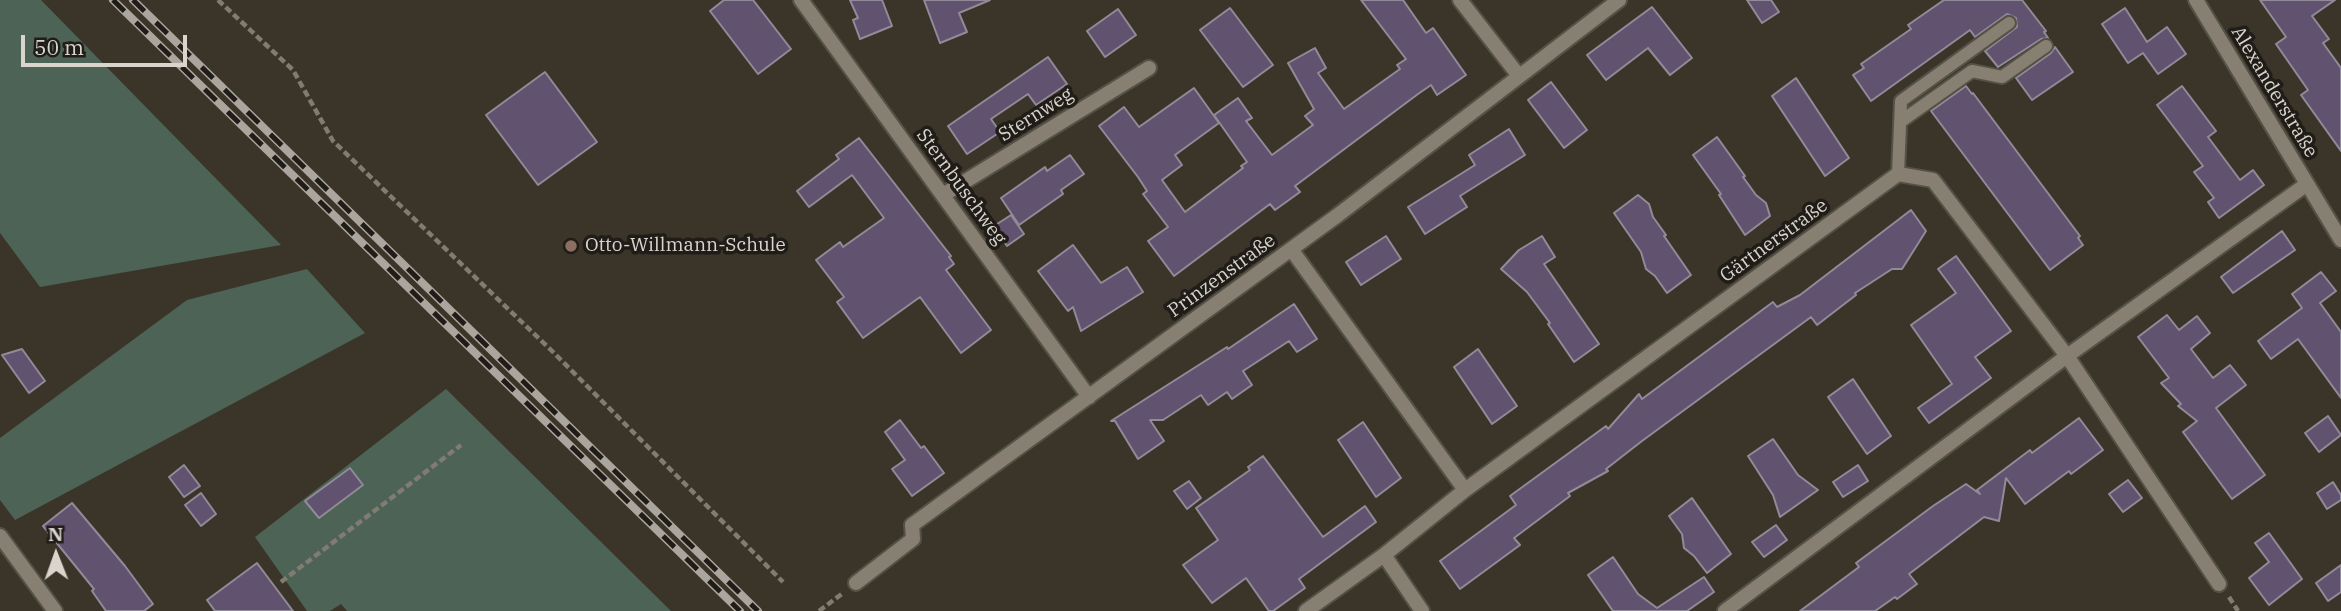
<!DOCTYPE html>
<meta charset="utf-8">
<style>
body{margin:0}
#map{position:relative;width:2341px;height:611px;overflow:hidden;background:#3b3529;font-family:"IBM Plex Serif",serif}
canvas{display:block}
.north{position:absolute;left:21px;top:520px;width:70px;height:70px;-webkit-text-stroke:5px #201d18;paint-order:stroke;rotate:359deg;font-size:19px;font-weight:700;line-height:28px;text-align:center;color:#d9d5cd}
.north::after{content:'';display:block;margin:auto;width:24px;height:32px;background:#d9d5cd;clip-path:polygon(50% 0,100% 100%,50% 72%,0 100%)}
.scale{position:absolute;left:21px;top:35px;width:166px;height:32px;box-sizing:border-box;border:4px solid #d9d5cd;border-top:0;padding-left:9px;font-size:21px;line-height:24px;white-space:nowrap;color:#d9d5cd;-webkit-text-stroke:5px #201d18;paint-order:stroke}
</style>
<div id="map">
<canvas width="2341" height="611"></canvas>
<div class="north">N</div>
<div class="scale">50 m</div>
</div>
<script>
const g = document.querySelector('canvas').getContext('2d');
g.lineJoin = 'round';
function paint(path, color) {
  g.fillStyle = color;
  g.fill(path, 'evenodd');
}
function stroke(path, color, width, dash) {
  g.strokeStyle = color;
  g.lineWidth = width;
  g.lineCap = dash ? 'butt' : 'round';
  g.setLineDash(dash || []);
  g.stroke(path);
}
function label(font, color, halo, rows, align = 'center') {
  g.font = font + ' "IBM Plex Serif",serif';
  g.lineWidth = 7;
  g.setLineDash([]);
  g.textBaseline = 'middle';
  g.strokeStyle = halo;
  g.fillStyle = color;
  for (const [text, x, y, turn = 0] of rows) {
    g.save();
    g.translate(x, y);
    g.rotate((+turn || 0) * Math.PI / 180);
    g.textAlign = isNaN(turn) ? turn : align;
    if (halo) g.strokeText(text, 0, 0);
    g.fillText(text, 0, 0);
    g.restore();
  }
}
const green = new Path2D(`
 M0,0H41L281,245L40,287L0,233Z
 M307,269L365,333L15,520L0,500V438L187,300Z
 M446,389L671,611H347L341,604L330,611H307L255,537Z`);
const building = new Path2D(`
 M724,0H753L791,49L758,74L710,11Z
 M850,0H882L892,26L860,39L853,20L858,18Z
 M924,0H990L959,13L967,32L940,43Z
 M1361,0H1403L1426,33L1433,28L1466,75L1437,95L1431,85L1418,94L1295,186L1300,192L1275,210L1270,204L1174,276L1148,241L1168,227L1143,194L1147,191L1138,177L1099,126L1124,107L1139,127L1194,88L1219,123L1175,155L1182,165L1162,180L1185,212L1243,168L1241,166L1247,162L1214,115L1238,98L1252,118L1246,121L1272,155L1313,125L1305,116L1314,109L1288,63L1315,48L1326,68L1318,73L1344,109L1400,69L1397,65L1406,59Z
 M1747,0H1771L1779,12L1762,23Z
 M1944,0H2022L2046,31L2044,32L2048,38L2041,39L1998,67L1985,51L2017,27L2016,18L2007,14L1975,37L1970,30L1871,101L1853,75L1864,68L1861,64L1911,29L1908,25Z
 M2260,0H2335L2312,16L2329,39L2323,43L2341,68V151L2301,95L2308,90L2276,44L2286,37Z
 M1652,7L1692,58L1670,75L1648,48L1606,80L1587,55Z
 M1230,8L1273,65L1243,87L1200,30Z
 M2125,8L2147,42L2167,27L2186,54L2158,74L2143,53L2128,63L2102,24Z
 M1118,9L1136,35L1105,57L1087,31Z
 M2055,47L2073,72L2032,100L2016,78L2051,53Z
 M1048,57L1067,84L1036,105L1028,94L991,119L1000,132L967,154L948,126Z
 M545,72L597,142L538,185L486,115Z
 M1796,78L1849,158L1825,176L1772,96Z
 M1551,82L1587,130L1564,148L1528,100Z
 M1966,86L1972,94L1973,93L2080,236L2078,238L2083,245L2050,270L1931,111Z
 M2182,86L2216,131L2208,137L2240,180L2253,170L2264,185L2219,218L2208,202L2214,198L2194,172L2203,166L2157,105Z
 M1509,129L1525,155L1460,196L1467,207L1425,234L1408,207L1475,165L1469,155Z
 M1717,137L1745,176L1743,177L1756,195L1766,203L1770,216L1745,235L1719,195L1721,194L1693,155Z
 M859,138L951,256L949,257L954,264L946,270L991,330L961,353L920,297L863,338L837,302L844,297L816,260L840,242L843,247L884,218L852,175L809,207L797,191L839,159L836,155Z
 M1070,155L1084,174L1061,190L1063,194L1019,225L1001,198L1045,167L1047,171Z
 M1638,195L1649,204L1653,217L1666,235L1664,236L1691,275L1667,293L1655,276L1646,269L1641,252L1614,213Z
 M1911,210L1926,231L1902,269H1892L1855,293L1856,295L1817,325L1811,317L1642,441L1606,469L1608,471L1568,493L1570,496L1514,538L1520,545L1460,589L1440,561L1516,505L1510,496L1606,426L1608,429L1639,394L1642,399L1773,302L1777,307L1800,295Z
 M1011,215L1024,234L1007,246L994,226Z
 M2282,231L2295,250L2233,293L2221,277Z
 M1386,236L1401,259L1361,285L1346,262Z
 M1542,236L1555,257L1544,264L1599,344L1574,362L1548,324L1550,323L1527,292L1501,269L1519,250Z
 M1073,245L1101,283L1127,267L1143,292L1081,331L1073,307L1068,311L1038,271Z
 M1956,256L2011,331L1975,357L1991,378L1929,423L1918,408L1952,384L1911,325L1956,293L1938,269Z
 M2321,272L2336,291L2320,303L2341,332V398L2298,339L2271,359L2258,341L2302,308L2292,294Z
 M1294,304L1317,339L1297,352L1289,341L1243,371L1252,385L1232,399L1227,392L1208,405L1201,395L1163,420H1150L1164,441L1138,459L1115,421H1111L1227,347L1228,349Z
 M2167,315L2179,330L2197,316L2210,333L2191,349L2213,378L2230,365L2246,385L2216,408L2265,475L2232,499L2183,432L2197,421L2178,406L2181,404L2161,383L2169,378L2138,337Z
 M22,349L45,381L29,393L2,355Z
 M1478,349L1517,406L1492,424L1454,367Z
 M1853,379L1891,436L1867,454L1828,397Z
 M2328,416L2341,435L2319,452L2305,433Z
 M2079,418L2103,450L2071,474L2069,471L2025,504L2006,478L1999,521L1984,517L1909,574L1917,584L1897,599L1895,597L1875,611H1800L1859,567L1856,563L1933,506L1966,484L1980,494L1977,490L2030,450L2032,453Z
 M900,420L921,448L924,446L944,473L912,496L892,469L905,460L885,432Z
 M1363,422L1401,478L1376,497L1338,440Z
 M1773,439L1798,475L1818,490L1780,517L1773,495L1748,456Z
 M1263,456L1323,537L1365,506L1376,522L1299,579L1305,588L1273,611H1269L1246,578L1212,603L1183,565L1218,540L1196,508L1250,470L1248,467Z
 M184,465L200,486L184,497L169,477Z
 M1858,465L1868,481L1843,497L1833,482Z
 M350,468L363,485L319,518L305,501Z
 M2128,480L2142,498L2123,512L2109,494Z
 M1189,481L1201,498L1187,509L1174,491Z
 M2333,482L2341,495V500L2327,509L2317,493Z
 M201,493L216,514L201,526L185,505Z
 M1692,498L1731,554L1707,573L1694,556L1684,548L1682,534L1669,516Z
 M72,503L125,566L153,604L144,611H106L92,591L94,589L43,526Z
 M1776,525L1787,540L1764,557L1752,542Z
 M2269,533L2302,579L2269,605L2249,578L2269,562L2255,543Z
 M1613,557L1638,594L1657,608L1704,577L1714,592L1687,611H1613L1588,575Z
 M257,563L293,611H215L207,600Z
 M2341,565V592L2328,601L2316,583Z`);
const path = new Path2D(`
 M218,0L293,70L333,141L552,351L783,582
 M281,582L461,445
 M2229,597L2238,611
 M819,611L843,593`);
const service = new Path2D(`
 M1900,122L1972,71L2002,77L2046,46
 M1898,174L1901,101L2009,23`);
const minor = new Path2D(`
 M801,0L1089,397
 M1460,0L1519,76
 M943,195L1149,68
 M1291,249L1465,490
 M0,536L55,611
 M856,583L913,539L912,525L1338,215L1619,0
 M1306,611L1384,555
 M1422,611L1384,555L1465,490L1898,174L1933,180L2067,356L2219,584
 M1725,611L2067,356L2307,184`);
const tertiary = new Path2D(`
 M2196,0L2341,240`);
const rail = new Path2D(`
 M113,0L740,611
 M133,0L758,611`);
const markers = [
 [571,246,7,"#8d6e63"]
];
const streetNames = [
 ["Alexanderstraße",2274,92,59],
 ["Sternweg",1036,115,-32],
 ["Sternbuschweg",961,187,54],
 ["Gärtnerstraße",1774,241,-36],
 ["Prinzenstraße",1222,276,-36]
];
const poiNames = [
 ["Otto-Willmann-Schule",585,246]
];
paint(green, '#4c6355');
paint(building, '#61526f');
stroke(building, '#918a98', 2);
stroke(service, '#555146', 16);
stroke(minor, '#555146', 18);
stroke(tertiary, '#555146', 18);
stroke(path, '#817c72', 4.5, [7, 3.5]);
stroke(service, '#867f72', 12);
stroke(minor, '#867f72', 14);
stroke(tertiary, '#867f72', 14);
stroke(rail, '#aba69d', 8);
stroke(rail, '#201d18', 5, [16]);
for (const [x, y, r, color] of markers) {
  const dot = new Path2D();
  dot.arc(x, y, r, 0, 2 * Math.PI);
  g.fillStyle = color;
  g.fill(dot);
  stroke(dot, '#201d18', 2.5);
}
label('19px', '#d9d5cd', '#201d18', streetNames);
label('19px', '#d9d5cd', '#201d18', poiNames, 'left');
</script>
